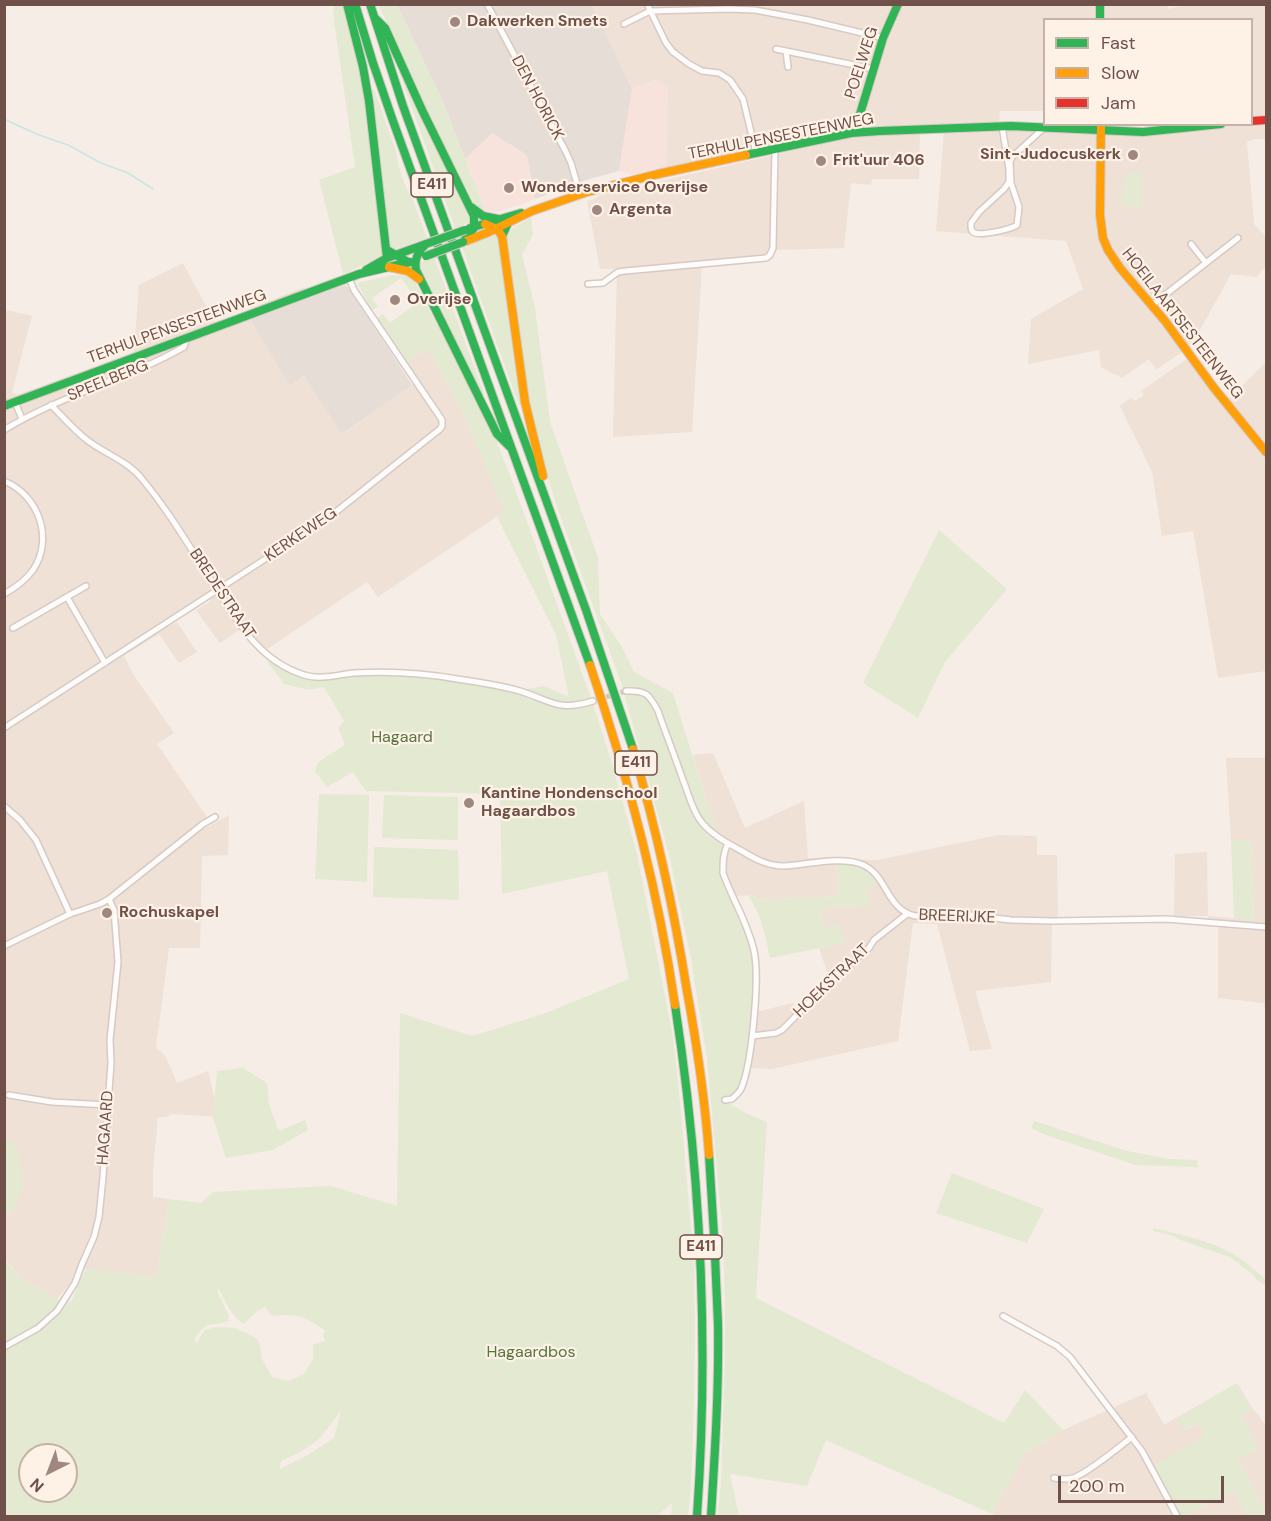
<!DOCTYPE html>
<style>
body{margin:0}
#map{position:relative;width:1271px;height:1521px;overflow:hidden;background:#f5ede6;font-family:"DM Sans",sans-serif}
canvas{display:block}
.frame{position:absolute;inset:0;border:6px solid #705149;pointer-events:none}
.legend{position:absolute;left:1043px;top:18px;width:210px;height:108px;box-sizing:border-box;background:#fef1e5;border:2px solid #c5b1a7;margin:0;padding:8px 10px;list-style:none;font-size:18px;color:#705149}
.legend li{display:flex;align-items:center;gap:12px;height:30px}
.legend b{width:30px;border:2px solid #c5b1a7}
.north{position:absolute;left:18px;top:1443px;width:60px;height:60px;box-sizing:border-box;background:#fef1e5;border:2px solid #c5b1a7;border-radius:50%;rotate:222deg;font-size:16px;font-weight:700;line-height:24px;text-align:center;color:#705149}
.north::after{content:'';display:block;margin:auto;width:21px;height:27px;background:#9f8880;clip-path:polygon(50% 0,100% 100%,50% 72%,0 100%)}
.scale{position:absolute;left:1058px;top:1476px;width:166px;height:27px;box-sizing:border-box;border:3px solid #705149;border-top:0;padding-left:8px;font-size:18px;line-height:21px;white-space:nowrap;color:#705149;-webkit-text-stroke:4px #fef1e5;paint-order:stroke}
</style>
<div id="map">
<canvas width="1271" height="1521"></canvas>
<div class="frame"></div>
<ul class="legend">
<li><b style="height:8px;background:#30b455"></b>Fast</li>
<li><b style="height:8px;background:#ff9f0a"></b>Slow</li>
<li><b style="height:8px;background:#e5322d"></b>Jam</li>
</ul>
<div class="north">N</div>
<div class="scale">200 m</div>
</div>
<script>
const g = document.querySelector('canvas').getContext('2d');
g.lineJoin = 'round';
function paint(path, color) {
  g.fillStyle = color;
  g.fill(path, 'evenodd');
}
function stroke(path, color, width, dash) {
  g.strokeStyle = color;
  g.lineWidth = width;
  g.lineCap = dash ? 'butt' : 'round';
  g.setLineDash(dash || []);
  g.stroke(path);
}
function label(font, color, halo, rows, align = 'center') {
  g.font = font + ' "DM Sans",sans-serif';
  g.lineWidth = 4.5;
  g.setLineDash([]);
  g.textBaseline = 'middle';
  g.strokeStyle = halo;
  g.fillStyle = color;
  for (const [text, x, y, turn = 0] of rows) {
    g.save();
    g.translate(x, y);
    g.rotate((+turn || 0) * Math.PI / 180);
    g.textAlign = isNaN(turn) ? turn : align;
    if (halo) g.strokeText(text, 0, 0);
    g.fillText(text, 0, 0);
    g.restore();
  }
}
const residential = new Path2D(`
 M1167,4L1168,9L1191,4L1266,5V115L1252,116V20H1044V111H1000L999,122L839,130L666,168L667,88L656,80L632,89L592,5Z
 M1266,121V139H1255L1247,142L1254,224L1266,237V267L1256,277L1231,274L1190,348L1163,311L1123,268L1111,246L1105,222L1103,206V134L1228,124H1252Z
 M1020,129L1099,133L1097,218L1099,238L1107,256L1118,274L1160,318L1255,443L1266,457V671L1218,678L1193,531L1162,536L1152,472L1120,406L1131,398L1135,401L1144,395L1141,391L1187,359L1182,352L1156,370L1149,359L1122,378L1101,367L1099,350L1028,364L1031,319L1083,289L1066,241L936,231L944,133Z
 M920,133L919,179H872L871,185L851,183L844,248L777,250L768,260L702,266L692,432L613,437L617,269H600L587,201L595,199L600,195L848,138Z
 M183,263L215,323L304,287L310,298L250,320L290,384L304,376L343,434L417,381L406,362L426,349L430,351L462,411L505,511L378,597L367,582L266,650L249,631L239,630L220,643L196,610L211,601L207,593L164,621L168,627L177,622L197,652L179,663L159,634L124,656L133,674L174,733L157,744L207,817L198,824L203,829L228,816L229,813L228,855L202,856L200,948H169L156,1047L166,1057L177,1083L208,1071L219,1117L172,1114L165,1117H158L153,1170V1197L169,1199L156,1278L76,1268L70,1283L57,1299L20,1278L5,1258V1213L13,1212L15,1142H5V317L7,310L32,316L12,392L17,395L134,352L139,285Z
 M1266,362V447L1227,401Z
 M713,753L745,828L804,801L808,858L877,860L998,835L1037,836V855H1057L1058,918L1052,924L1051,982L975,991L992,1049L970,1051L937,924L913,923L898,1041L772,1069L748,1068L756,1012L793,1003L795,1012L829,978L819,948L844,942L822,928L821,909L869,905L867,889L877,884L836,863L838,896L756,900L755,895L729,896L722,876L721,859L723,845L711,815L693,755Z
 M1226,758H1266V1016L1264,1003L1218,998V925L1209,924L1208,916H1174L1175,854L1207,852L1208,916L1254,920L1251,841L1231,840Z
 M1146,1393L1164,1425L1176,1418L1185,1430L1198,1423L1205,1436L1179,1516H997L992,1514L1024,1454L1063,1430Z
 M1253,1409L1266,1425V1514L1238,1459L1258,1448L1242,1415Z
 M1234,1491L1248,1516H1185Z`);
const commercial = new Path2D(`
 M657,80L668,88L666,168L634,175L619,171L632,89Z
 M492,133L527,155L535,199L523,204L494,212L486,213L465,159Z`);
const industrial = new Path2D(`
 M397,5H592L632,89L619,171L586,180L535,199L527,155L492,133L465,159L443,102Z
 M344,285L348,287L412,385L342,434L304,376L290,385L250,320Z`);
const green = new Path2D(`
 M333,5H344L357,56L365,99L383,248L382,255L373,261L343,274L319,180L355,167L334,21Z
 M379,5H397L443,102L486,213L477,209L416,90Z
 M399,72H402L472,219L471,222L455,228Z
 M374,89L396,151C397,165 405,188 413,200L427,238L393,250L391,247L370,91Z
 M1125,173H1142L1141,208L1121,206Z
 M531,217L533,234L522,255L535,308L550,422L598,558L600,614L622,647L634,672L673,693L711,815L719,834L712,830L704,821L696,805L657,706L648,691L633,687L623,688L557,507L533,430L506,239L507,232Z
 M497,235L500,241L523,403L519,405L462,247Z
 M434,257L484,394L481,396L416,264Z
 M409,273L413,278L444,338L448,343L494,435L511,478L591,698C566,711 546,699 521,690L544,686L569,697L556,635L497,517L504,511L462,411L430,352L426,349L406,362L376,319L383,314L390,323L418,302L401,278L372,298L378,307L372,310L357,283L392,275L406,276Z
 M939,530L1007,589L945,662L918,718L863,683Z
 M271,660C283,667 295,676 308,679C325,681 342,675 358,675C406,675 454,678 500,688C524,693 547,709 571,709C578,708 586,706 593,704L610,757L637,854L673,1037L681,1111L694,1264L695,1329L694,1403L691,1488L688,1516H671L672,1503L657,1516H5L4,1258L20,1278L57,1299L71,1302L86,1269L156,1277L169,1199L201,1203L213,1192L331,1186L397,1206L400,1013L472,1036L546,1013L629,979L607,871L502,894L500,794L366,791L353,772L327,787L315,771L318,762L345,745L338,728L344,721L324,687L309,690L284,684L267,661ZM219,1289C225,1301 232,1317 244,1324L257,1311L265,1307L272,1316C298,1313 303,1316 325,1330L323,1334L325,1341L313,1345V1359L304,1374L289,1381L272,1377L262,1359L260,1344L256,1338L235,1328L217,1327L205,1330L196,1344L195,1338C209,1318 209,1328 228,1321L229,1316L217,1291ZM341,1411L334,1438L308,1455L280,1469L281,1461L302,1451L318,1440ZM30,1455H66V1491H30Z
 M624,693L638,695L650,700L657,715L694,819L707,835L723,845C715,891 743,914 753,955C756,969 754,983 753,997C751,1026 751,1060 738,1088C735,1094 729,1096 726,1102L746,1113L767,1122L756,1298L1004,1423L1025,1390L1063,1430L1024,1454L992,1514L826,1440L807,1486L730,1474L739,1516H718L721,1482L725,1363V1302L723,1237L707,1058L691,959L670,858Z
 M319,794L369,795L367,882L315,879Z
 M384,795L458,797V840L382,838Z
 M1231,840H1251L1254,921L1234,918Z
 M374,847L458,850L459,900L373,897Z
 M836,863C856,864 867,866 878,884L867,889L870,905L821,909L822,927L840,925L845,943L770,958C765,935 762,915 748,895L755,894L756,900L838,896Z
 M243,1068L267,1083L269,1105L279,1131L305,1120L308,1130L273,1150L226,1158L213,1118L217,1071Z
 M1034,1121L1127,1151L1169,1159L1197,1160L1198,1167L1136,1165L1046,1135L1031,1128Z
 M5,1142H15L19,1154L22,1187L13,1212L5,1213Z
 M952,1173L1044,1209L1027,1243L936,1213Z
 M1153,1228C1182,1235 1215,1241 1241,1259C1250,1265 1258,1273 1266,1280V1285L1258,1281L1251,1273L1230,1257L1183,1241L1171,1235L1153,1231Z
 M1237,1383L1253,1409L1242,1415L1258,1448L1238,1459L1266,1514V1516H1248L1234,1491L1185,1516H1179L1152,1467L1205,1436L1198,1423L1184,1430L1176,1418Z`);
const stream = new Path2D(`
 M4,119L39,135L68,145L101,163L128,173L153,189`);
const streetTunnel = new Path2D(`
 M599,699L626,691`);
const street = new Path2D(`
 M487,4L566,152L571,163L580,194
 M647,4L666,43L673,52L689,64L702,71L719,73L730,80L743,99L756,153
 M624,24L650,11L729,9L755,10L808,20L883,38
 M776,49L874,69
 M786,51L788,67
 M1002,126L1009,169V182L1004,189L979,212L971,223V227C971,229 972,231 973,232C979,237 1011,229 1017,225L1019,207L1011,183L1010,162L1012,157L1045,127
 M1191,244L1206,263
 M588,284L603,283L618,272L625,271L766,258L770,255L773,248L775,150
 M1152,305L1238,238
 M15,402L22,419
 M51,405C63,417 74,430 87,440C105,454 128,461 142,479C168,510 189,546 211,580C236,619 257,660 304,675C320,680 337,675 353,673C387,671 424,673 457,679C478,682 499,685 520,691C552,701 557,712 593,701
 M4,430C61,395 126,380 184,347L187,337
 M4,481C39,495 54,539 33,570C25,581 15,588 4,594
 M67,597L105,663
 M13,628L86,586
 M626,691C646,690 649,694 658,711C666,734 675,757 683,780C689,795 693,813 704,825C714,836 729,844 742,851C755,859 768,866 784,866C807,865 839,856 861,864C888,874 885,909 915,916L970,915L1011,920L1053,921L1166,919L1266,927
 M4,728L327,519L440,429L442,426V420L354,290L349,278
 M4,806L20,820L36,840L70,914L100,904L109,899L203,824L215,817
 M4,946L70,914
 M752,1036L776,1033L782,1030L829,982L869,948L874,940L907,914
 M9,1095L52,1102L108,1105
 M725,1100L732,1099C735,1096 739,1093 741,1089C752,1064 760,977 754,951C748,923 732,899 723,873C723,862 723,853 728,843
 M1003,1316L1057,1346L1070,1357L1142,1451L1177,1516
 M4,1347L38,1328L57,1311L75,1283L82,1264L94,1237L99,1217L103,1177L108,1105L111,1063L110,1040L118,962L114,910L109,899
 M1054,1478C1061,1479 1066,1480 1073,1478C1088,1473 1118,1448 1132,1437`);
const fast = new Path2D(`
 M347,4L363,67L369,101L387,258
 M355,4L373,63L393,121L590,665
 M370,4L403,106L586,610L633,749
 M1100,4V20
 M376,19L385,28L422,110L474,216V228L463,242
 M859,132L860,114L883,38L898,4
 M746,155L851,133L880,131L1011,126L1143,132L1221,124
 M471,207L483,216L498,219
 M470,228L521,213
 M502,236L508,223
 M426,244C418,252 414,259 416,270L497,434L510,447
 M387,250L408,262
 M366,270L387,258L426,244
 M4,406L359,274L410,262
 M675,1005C701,1174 709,1345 697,1516
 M709,1155C713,1211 716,1267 718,1324C719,1388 715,1452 711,1516`);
const slow = new Path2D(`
 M1101,125L1100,215L1103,238L1108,250L1120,268L1165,321L1214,388L1266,452
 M485,224L497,229L502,236L525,402L543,476
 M466,241L489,232L532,211L587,192L658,174L746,155
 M389,267L408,271L419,279
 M590,665C628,776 658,889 675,1005
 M633,749C656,828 674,910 687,991C697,1045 705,1100 709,1155`);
const jam = new Path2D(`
 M1252,121L1266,120`);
const fastBridge = new Path2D(`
 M426,244L465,230
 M426,256L463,242`);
const markers = [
 [455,22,6,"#9f8880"],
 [1133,155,6,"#9f8880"],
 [821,161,6,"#9f8880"],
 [509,188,6,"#9f8880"],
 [597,210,6,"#9f8880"],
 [395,300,6,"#9f8880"],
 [469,803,6,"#9f8880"],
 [107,913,6,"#9f8880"]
];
const shields = [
 [432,185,42],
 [636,763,42],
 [701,1247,42]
];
const shieldNames = [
 ["E411",432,185],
 ["E411",636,763],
 ["E411",701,1247]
];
const poiNames = [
 ["Dakwerken Smets",467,22],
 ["Sint-Judocuskerk",1121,155,"right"],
 ["Frit'uur 406",833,161],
 ["Wonderservice Overijse",521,188],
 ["Argenta",609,210],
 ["Overijse",407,300],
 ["Kantine Hondenschool",481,794],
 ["Hagaardbos",481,812],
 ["Rochuskapel",119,913]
];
const streetNames = [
 ["POELWEG",862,63,-72],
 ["DEN HORICK",537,98,62],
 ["TERHULPENSESTEENWEG",781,137,-11],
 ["HOEILAARTSESTEENWEG",1182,324,52],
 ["TERHULPENSESTEENWEG",177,327,-20],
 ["SPEELBERG",108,381,-22],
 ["KERKEWEG",301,535,-34],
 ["BREDESTRAAT",222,594,56],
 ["BREERIJKE",957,917,2],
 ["HOEKSTRAAT",832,981,-44],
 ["HAGAARD",106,1128,-86]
];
const parkNames = [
 ["Hagaard",402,738],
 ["Hagaardbos",531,1353]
];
paint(residential, '#f0e1d6');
paint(commercial, '#f8e3dc');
paint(industrial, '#e6ddd7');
paint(green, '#e3ead1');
stroke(stream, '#c9e6e4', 1.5);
stroke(streetTunnel, '#d4c6bf', 5, [5, 2.5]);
stroke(street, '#d6cac4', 8);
stroke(fast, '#d5c9c3', 10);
stroke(slow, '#d5c9c3', 10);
stroke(jam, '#d5c9c3', 10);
stroke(street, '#fefcfb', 5);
stroke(fast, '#30b455', 8);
stroke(slow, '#ff9f0a', 8);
stroke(jam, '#e5322d', 8);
stroke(fastBridge, '#d5c9c3', 10, []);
stroke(fastBridge, '#30b455', 8);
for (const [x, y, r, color] of markers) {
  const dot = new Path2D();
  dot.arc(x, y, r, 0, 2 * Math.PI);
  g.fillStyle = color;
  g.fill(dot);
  stroke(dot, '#fef1e5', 2);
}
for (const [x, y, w] of shields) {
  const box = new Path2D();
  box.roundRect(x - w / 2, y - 12, w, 24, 4.5);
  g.fillStyle = '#fef1e5';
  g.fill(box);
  stroke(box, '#705149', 1.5);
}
label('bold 15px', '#705149', null, shieldNames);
label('bold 16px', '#705149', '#fef1e5', poiNames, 'left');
label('16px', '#705149', '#fef1e5', streetNames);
label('16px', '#587642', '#fef1e5', parkNames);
</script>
